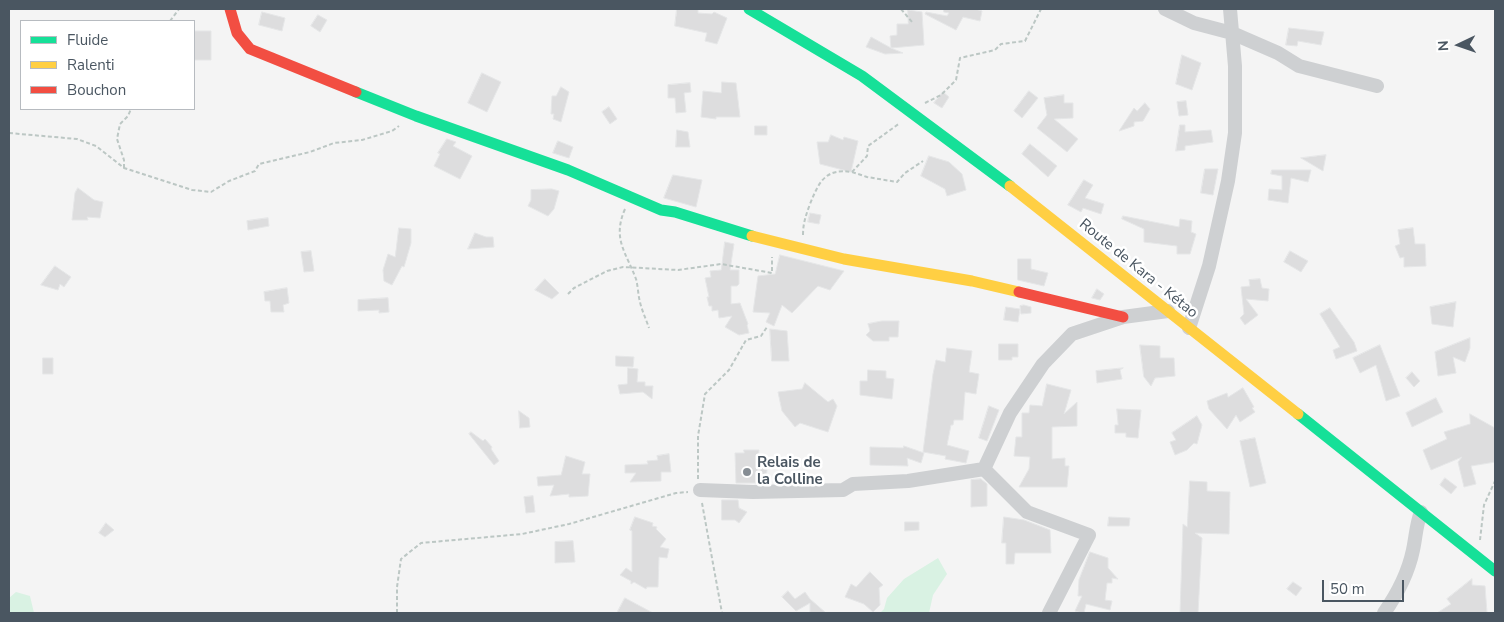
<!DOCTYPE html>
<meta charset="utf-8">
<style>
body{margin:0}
#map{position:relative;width:1504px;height:622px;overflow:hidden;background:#f4f4f4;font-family:"Nunito Sans",sans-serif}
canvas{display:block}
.frame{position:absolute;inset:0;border:10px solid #4a5661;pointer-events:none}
.legend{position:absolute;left:20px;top:20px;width:175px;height:90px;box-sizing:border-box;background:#fff;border:1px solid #b7bbc0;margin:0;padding:6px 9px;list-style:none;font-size:15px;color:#4a5661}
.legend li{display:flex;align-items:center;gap:10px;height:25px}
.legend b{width:25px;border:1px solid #b7bbc0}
.north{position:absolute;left:1434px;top:20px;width:50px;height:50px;-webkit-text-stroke:4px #fff;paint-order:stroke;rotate:267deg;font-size:14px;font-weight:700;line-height:20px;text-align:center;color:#4a5661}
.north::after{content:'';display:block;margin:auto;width:18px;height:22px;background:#4a5661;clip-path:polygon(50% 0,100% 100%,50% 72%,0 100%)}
.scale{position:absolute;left:1322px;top:580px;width:82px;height:22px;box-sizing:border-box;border:2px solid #4a5661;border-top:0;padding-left:6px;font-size:15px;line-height:18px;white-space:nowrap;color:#4a5661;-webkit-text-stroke:4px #fff;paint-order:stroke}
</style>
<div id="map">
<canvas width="1504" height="622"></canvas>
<div class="frame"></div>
<ul class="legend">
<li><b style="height:6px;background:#16e098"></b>Fluide</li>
<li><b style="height:6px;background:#ffcf43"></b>Ralenti</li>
<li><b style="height:6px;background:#f24e42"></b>Bouchon</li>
</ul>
<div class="north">N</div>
<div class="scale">50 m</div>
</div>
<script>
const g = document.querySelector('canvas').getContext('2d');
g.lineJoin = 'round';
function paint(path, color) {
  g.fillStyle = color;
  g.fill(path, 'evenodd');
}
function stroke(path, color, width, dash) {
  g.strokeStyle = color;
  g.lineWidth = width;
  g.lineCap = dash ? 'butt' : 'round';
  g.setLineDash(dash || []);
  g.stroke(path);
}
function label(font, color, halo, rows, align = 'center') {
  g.font = font + ' "Nunito Sans",sans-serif';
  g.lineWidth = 5;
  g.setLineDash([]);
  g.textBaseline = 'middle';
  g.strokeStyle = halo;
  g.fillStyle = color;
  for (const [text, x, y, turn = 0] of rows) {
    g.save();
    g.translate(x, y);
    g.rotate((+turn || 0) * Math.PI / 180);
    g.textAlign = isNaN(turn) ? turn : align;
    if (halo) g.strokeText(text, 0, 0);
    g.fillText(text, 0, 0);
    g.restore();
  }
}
const green = new Path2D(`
 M938,558L947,574L933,595L929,613H880L884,609L887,598L904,579Z
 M16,592L30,596L34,613H9V598Z`);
const building = new Path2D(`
 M677,9H698V13L712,14L714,12L727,18L717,44L705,41L707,33L675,26Z
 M944,9H975L982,11L980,21L963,17L956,30L925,14L926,12L947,16L949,13L944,12Z
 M908,10L922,12L924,45L891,48L903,53L885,54L866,47L871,37L891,48L890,36L897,35V24H908Z
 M262,12L285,18L282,31L259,25Z
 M318,15L327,20L320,32L311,26Z
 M1289,28L1324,32L1321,45L1298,41L1297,46L1286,45Z
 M194,31H211V60H194Z
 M1182,55L1201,63L1192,90L1176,84Z
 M482,73L501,82L487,112L468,103Z
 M722,82L736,83L740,117H716V119L701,117L703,91L721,93Z
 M690,83L691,92L684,93L686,112L676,113L675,98H668V85Z
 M561,87L569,92L561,122L553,119L554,114H551L552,96H556Z
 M1029,91L1038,98L1022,118L1014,111Z
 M943,92L949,97L942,108L934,103Z
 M1064,95V103H1073V118L1054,119L1078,139L1067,152L1037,128L1047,115L1044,98Z
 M1186,101L1188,115L1179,116L1177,102Z
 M1145,103L1150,109L1143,121L1134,122V126L1119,131L1134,108L1137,111Z
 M609,107L617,119L610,124L602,112Z
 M1180,125H1185V132L1211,130L1213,142L1185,146V150L1176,151Z
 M755,126H767V135H755Z
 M677,130L688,132L690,147H676Z
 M831,135L843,140L844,137L858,141L851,172L820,164L817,142H828Z
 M447,139L456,142L453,146L472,156L460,179L434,166L440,154L438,153Z
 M558,141L573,147L569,158L553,153Z
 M1030,144L1057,166L1048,177L1022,154Z
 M1326,155L1323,171L1301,158Z
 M929,156L949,162L962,174L966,190L947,196L945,189L921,176Z
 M1205,169H1218L1213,195L1201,193Z
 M1272,170H1311L1308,182L1291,178L1288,203L1268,200L1269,189L1282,190V176L1271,174Z
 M673,175L702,180L696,207L664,198Z
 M1084,180L1093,185L1085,198L1104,204L1101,214L1083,208L1081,212L1068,205Z
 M78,188L94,200L103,202L100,218L87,217L88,220H72L75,193Z
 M552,189L559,191L554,209L548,216L528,206L531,200V190Z
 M810,213L821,215L819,224L808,222Z
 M1123,216L1179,227L1180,219L1192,221L1191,232L1196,234L1190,254H1177V246L1144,242V229L1122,219Z
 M268,218L269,226L248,230L247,221Z
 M399,228L411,229V243L404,267L402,266L392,285L384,281L383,270L388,254L395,257Z
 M1413,228L1415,244H1425L1426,266L1404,267V257L1400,258L1395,246L1400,244L1398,230Z
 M475,233L486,237H493L494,247L468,249Z
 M725,242L734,244L730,270H739V284L737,286H731V304L740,303L748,324L747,325L749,333L739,335L725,327L732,316L719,318L718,310L712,311V306H709L707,297H709L705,278L711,277L710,271L721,270Z
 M311,251L314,271L304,272L301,252Z
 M1290,251L1308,261L1301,272L1284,262Z
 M780,255L844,271L830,290L818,286L792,313L782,305L774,326L766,322L770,313L753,312L758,276L775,274Z
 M1018,259H1031V269L1048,273L1044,286L1018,280Z
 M55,266L71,277L64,287L60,284L58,290L41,285Z
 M545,279L559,293L552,299L535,290Z
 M1260,279L1262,288L1269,289L1268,301L1246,299L1258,315L1245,325L1240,318L1244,314L1241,287L1250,286L1249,280Z
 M287,288L289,303L283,305L284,312H271L270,301H265L264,292Z
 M1097,289L1104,294L1100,300L1092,298Z
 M388,298L389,312L379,313V310L358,311V300Z
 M1456,302L1453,327L1432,324L1430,307Z
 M1024,305L1031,307V313L1021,314L1020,306Z
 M1006,307L1020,309L1018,322L1004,320Z
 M1330,308L1354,342L1357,351L1336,359L1333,350L1340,347L1320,314Z
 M882,321H899L898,337H889V341H873L866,335L870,331L868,324Z
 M770,329L787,331L789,361H772Z
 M1470,338V348L1465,362L1453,357L1456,373L1438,376L1435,352Z
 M999,344H1018V357H1012V360H999Z
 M1140,345L1160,346V358H1174L1175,376L1155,378L1151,386L1144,377Z
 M1380,345L1400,396L1386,401L1376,365L1360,373L1353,358Z
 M947,348L972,351L969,372L979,374L976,394L965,392L963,420H954L953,425H951L947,445L969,451L966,463L945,459L946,456L923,452L933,374L936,360L945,362Z
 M616,356L634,357L633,367L616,366Z
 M43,358H53V374H43Z
 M628,368L638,369L637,382H645V386H653L652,399L643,392L620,394L618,385L627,384Z
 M1123,368L1120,370L1122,379L1097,383L1096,371Z
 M868,370L886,371V378L894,379L892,399L860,395V381H867Z
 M1412,372L1420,381L1414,387L1406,378Z
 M805,383L828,402L833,399L837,406L828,432L800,423L795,427L782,411L778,392L802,389Z
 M1047,384L1071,390L1064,414L1077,402V426L1052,427V459L1065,458V466H1069L1067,487H1019L1029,469L1030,457L1014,456L1016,437H1022V413H1029L1030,405L1042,406Z
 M1243,388L1254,407L1252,408L1255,412L1240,422L1236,415L1227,429L1209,409L1207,401L1227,393L1228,397Z
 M1436,398L1443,412L1412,427L1406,413Z
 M989,406L999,410L987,441L979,438Z
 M1117,409L1141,410L1138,438L1126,437V433H1115V425H1118Z
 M519,411L529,418L530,427L520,428Z
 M1470,414L1495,428V462L1471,466L1476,484L1464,487L1458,462L1462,457L1431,470L1423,450L1447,439L1444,432L1470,424Z
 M1197,416L1202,425L1197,444L1194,443L1187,450L1175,455L1170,442L1176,440L1172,433Z
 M471,432L483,441L485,439L492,447L491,449L499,461L494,465L469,434Z
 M1255,438L1266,483L1250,487L1240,441Z
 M904,446L924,453L921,463L907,458L908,466L870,465V447L903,448Z
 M744,450H759L758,463L768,464L765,483H736L735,453H744Z
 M669,454L671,472H661V481L630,482L636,473H625V465L648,464L647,461L658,460L657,456Z
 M566,456L585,462L582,474H590L588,496L569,497V494L550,496L554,485L538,486L537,477L561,475Z
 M1445,478L1457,487L1451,494L1440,485Z
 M981,479L987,484V506L971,507V480Z
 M1190,481L1207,482V491L1230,492L1229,534L1195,533L1202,538L1198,613H1180L1183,524L1187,527Z
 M533,496L535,512L526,513L524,497Z
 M722,500H738L739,508L747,512L739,523L735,520H722Z
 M635,517L653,523L652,526L657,527L656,529L666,539L660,547L669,549L667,558L659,557L658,587H647L646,589L634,582L631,584V581L620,575L626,568L632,572V531L630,530Z
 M1004,517L1024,520L1050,530L1051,553H1015L1014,564H1006V543H1002Z
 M1109,517L1130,518L1129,526H1108Z
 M905,522H919V530L905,531Z
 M106,523L114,530L105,537L99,533Z
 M573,541L575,562L555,563V542Z
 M1090,552L1108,558V568L1118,579L1112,578V583H1107L1105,600L1112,601L1110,610L1086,604L1084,613H1082L1075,611L1082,596H1078L1079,580Z
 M870,572L883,585L879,588L880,605L873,612L864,604L845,597L851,584L856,587Z
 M1472,579V585L1485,586L1487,613H1437L1451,604L1447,599Z
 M1293,582L1302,588L1296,596L1287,589Z
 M788,591L795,599L805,592L810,599L826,613H810V603L796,611L782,597Z
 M625,598L653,613H617Z`);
const path = new Path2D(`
 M901,9L912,22
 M170,21L179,9
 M925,103L941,95L956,80L960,58L995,50L1001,44L1025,41L1041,9
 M9,133L77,139L96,146L124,168L192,190L211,192L229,181L255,171L259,164L310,152L334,143L362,140L392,131L399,126
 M124,168V160L117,139L120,124L128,116L131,109
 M852,172L867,177L897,182L905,173L923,161
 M625,209C612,239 626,252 636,279C638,286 638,295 640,302C642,311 646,319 649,328
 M803,235C803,223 806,215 810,204C819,182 825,168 852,172L867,156L868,146L900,123
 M568,294L574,288L607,271L623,267L678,270L721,264L772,273V257
 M698,479V436L705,394L729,370L746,340L761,336L767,327
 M702,503L722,613
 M1480,540L1484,505L1495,481
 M397,613V587L401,559L421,543L522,534L569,524L676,493L688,492`);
const street = new Path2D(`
 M1165,9L1194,23L1232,33L1278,53L1299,66L1377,86
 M1189,328L1209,266L1228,181L1235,133V66L1230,9
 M984,469L1010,413L1043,364L1072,334L1123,317L1168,311
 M984,469L1027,512L1089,535L1049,613
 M700,490L753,492L843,490L853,484L908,481L984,469
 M1384,613C1398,593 1408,574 1413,550C1416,536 1416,525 1421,512`);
const fast = new Path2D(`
 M749,9L862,76L1010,186
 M356,92L416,116L568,170L661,210L675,212L752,236
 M1298,414L1495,571`);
const slow = new Path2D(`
 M1010,186L1298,414
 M752,236L844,259L972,281L1019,292`);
const jam = new Path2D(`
 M230,9L237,33L250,49L356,92
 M1019,292L1123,317`);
const markers = [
 [747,472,5,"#868d94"]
];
const streetNames = [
 ["Route de Kara - Kétao",1138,269,39]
];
const poiNames = [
 ["Relais de",757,463],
 ["la Colline",757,480]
];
paint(green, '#d9f2e3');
paint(building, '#ddddde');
stroke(building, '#e5e6e7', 1);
stroke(path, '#bcc7c4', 2, [4, 2.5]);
stroke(street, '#ced0d2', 14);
stroke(fast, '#16e098', 11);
stroke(slow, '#ffcf43', 11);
stroke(jam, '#f24e42', 11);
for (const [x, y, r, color] of markers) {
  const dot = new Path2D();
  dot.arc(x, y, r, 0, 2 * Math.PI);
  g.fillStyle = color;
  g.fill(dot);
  stroke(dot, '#fff', 2);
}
label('15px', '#4a5661', '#fff', streetNames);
label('bold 15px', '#4a5661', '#fff', poiNames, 'left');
</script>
